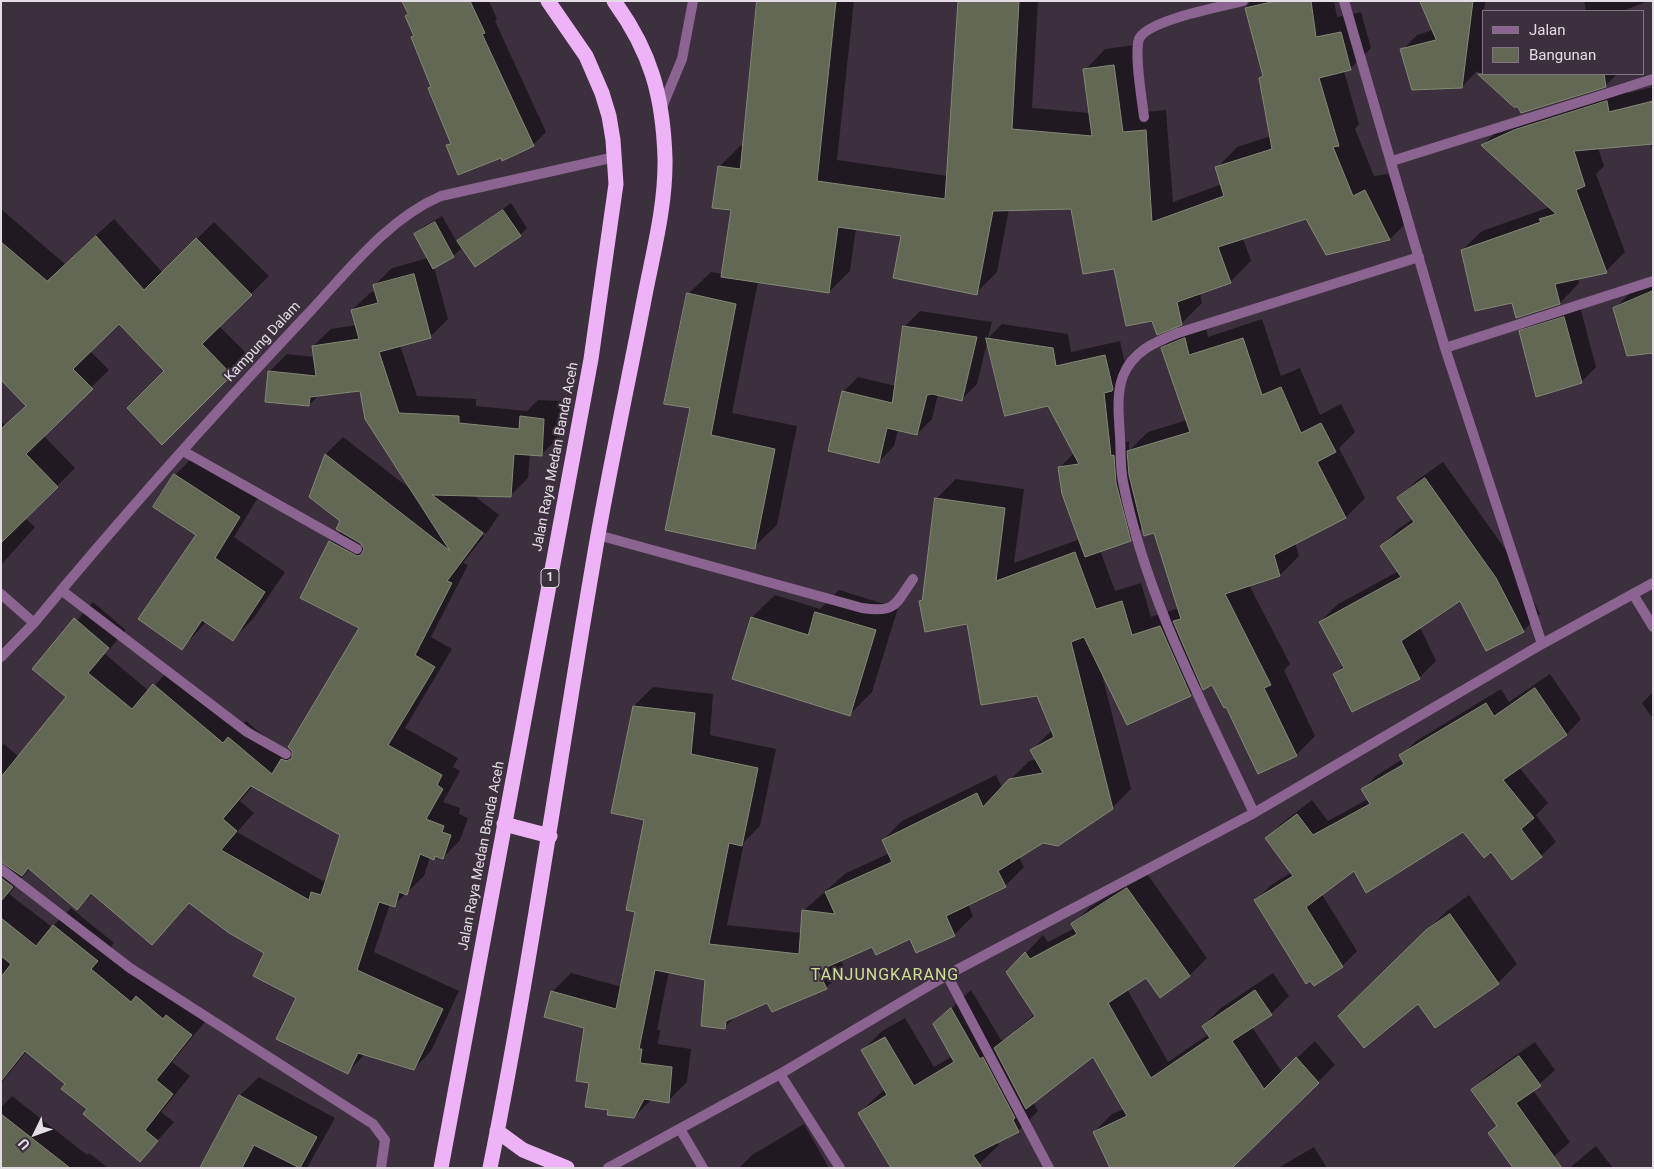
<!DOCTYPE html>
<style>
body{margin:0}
#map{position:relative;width:1654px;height:1169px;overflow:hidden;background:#3d303e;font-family:Roboto,sans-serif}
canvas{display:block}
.frame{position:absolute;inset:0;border:2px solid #e5dde6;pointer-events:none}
.legend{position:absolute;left:1482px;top:10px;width:162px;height:65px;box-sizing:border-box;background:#3d303e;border:1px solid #807581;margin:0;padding:6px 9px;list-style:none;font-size:15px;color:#e5dde6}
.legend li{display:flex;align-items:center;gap:10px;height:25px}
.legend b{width:25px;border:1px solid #807581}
.north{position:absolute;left:10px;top:1109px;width:50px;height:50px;-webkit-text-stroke:4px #3d303e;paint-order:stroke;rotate:228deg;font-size:14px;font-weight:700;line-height:20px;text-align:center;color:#e5dde6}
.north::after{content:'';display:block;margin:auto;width:18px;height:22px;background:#e5dde6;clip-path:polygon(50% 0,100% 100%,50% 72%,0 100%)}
</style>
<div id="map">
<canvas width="1654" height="1169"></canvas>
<div class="frame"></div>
<ul class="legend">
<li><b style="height:6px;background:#8c6491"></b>Jalan</li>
<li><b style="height:14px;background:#636855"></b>Bangunan</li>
</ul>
<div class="north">U</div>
</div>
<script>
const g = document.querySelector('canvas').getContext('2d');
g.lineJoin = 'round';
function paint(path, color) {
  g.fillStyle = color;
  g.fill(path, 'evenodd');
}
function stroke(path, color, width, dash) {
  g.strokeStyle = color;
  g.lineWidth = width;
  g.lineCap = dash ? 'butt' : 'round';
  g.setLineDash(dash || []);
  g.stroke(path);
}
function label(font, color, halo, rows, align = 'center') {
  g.font = font + ' Roboto,sans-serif';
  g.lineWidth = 4;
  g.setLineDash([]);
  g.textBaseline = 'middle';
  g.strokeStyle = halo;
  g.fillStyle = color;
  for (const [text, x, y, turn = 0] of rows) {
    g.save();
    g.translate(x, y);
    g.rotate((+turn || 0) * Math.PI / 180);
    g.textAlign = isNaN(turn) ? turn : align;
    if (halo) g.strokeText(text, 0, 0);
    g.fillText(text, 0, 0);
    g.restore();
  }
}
const shadow = new Path2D(`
 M403,1H489L497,19L495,21L546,132L533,145L501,157L448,146L452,142L412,38L415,35L409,13Z
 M759,1H854L837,160L948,176L959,1H1038L1032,108L1090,113L1085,70L1105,49L1135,45L1144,112L1166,110L1173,202L1222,184L1217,168L1237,147L1271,136L1261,78L1264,75L1246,8L1251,1H1334L1337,17L1361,12L1371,48L1350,69L1344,71L1359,124L1355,129L1374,176L1388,174L1410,219L1390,239L1307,217L1243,238L1251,261L1230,282L1200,293L1202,303L1181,324L1153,320L1072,207L1009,209L997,272L976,293L903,235L856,228L850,271L829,292L758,282L732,413L797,426L777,525L754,547L691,407L688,294L711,272L723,274L732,209L719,167L740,146H743Z
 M1421,1H1486L1483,11V74H1617L1605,86L1514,106L1477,71L1462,87L1402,50L1417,35L1433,30Z
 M1584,1H1648L1623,11H1586Z
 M1626,82L1628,93L1653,87V152L1650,143L1598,148L1604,166L1596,174L1625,252L1606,271L1578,277L1579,283L1560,303L1517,316L1513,301L1462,250L1482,231L1550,207L1483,145L1502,126L1535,111Z
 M511,203L527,228L520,235L459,241Z
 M1,209L65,264L114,219L163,273L214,222L269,276L219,326L249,356L162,443L165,371L119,322L90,351L109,370L43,435L75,468L25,518L35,527L1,565V421L7,427L28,406L1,310Z
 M442,216L461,249L453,256L434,267L448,319L431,336L400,345L417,396L476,399V406L527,411L538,400L561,401L559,437L541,455L530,454L528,478L511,495L472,494L499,515L486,534L454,510V513L484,536L463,563L468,565L431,637L452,649L405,728L458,758L453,767L460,771L443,802L460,808L459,814L468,818L460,840L443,858L436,855L434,858L430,857L424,876L394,905L390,904L374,952L459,991L431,1051L414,1069L365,1054L347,1073L266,952L190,902L152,944L93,893L77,909L30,868L9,894L52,927L71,908L114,943L108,951L209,1017L172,1062L190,1076L161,1112L174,1122L140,1160L66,1083L27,1051L1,1083V747L4,744L19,757L67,697L34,669L93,602L126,630L105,654L149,691L171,668L240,726L246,721L287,755L292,749L360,628L330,542L341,531V521L310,496L326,454L343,437L413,491L361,390L319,395L309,405L269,372L287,354L315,357L313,346L331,329L356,325L352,310L370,293L376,291L375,285L392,268L428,258L415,235L423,227ZM253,786L342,835L329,876L323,881L237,832L254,813L240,801Z
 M1653,283V352L1615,308L1630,293Z
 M1579,303L1596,367L1581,382L1521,332L1536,316Z
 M920,311L992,322L988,338L1002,324L1068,334L1071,352L1120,341L1127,373L1119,383L1126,442L1129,441V451L1148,432L1187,420L1162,348L1182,329L1204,320L1208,337L1262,319L1281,376L1300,368L1320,415L1341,404L1355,432L1339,448L1365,498L1346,517L1295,543L1299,556L1280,575L1249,585L1290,664L1284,670L1315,736L1296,755L1226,706L1213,684L1202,683L1190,695L1102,675L1131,789L1112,808L1042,842L1019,857L1024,867L1005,886L968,904L973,916L954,935L911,938L873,945L840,959L845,969L826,988L768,1001L738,1014L725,1027L706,979L669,971L657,1030H660L658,1044L691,1049L687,1082L668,1101L652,1099L634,1117L609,1108L590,1082L586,1027L552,992L571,973L622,987L636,911L645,819L613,812L634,706L653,687L713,694L710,735L776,749L760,826L744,842L727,925L802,933L803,911L846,873L890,853L883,840L902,821L996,775L1002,788L1029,761L1037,759L1032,750L1052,730L1037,694L968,622L920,601L923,597L937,498L956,479L1024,489L1014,563L1080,539L1059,468L1074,453L1049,405L988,339L977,384L962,399L938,394L932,419L917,434L898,429L894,446L879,462L843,392L858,377L896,386L904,327ZM1143,527L1154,531L1179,608L1151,617L1141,583L1115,591L1100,550L1130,540Z
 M195,455L259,496L234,537L285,572L253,619L233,639L207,621L182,648L198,534L175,475Z
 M1443,462L1513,560L1540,614L1523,631L1461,599L1420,627L1436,661L1419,678L1335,674L1344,665L1320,622L1338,604L1399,571L1381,546L1398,529L1413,519L1399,498L1416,481Z
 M839,590L898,608L872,692L850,714L733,678L752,617L775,595L820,609Z
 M1550,674L1581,719L1567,734L1519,767L1548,803L1536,815L1556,842L1541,856L1491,851L1464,831L1366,891L1354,869L1321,893L1357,951L1342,966L1256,900L1271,885L1292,872L1266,838L1281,824L1312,800L1328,821L1368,799L1363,789L1377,775L1403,759L1401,756L1416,741L1501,689L1509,702Z
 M1653,692V719L1642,703Z
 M1145,871L1207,958L1190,975L1160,996L1146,976L1127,989L1168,1062L1209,1034L1203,1026L1221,1008L1273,973L1289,996L1271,1014L1252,1027L1282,1072L1315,1041L1335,1065L1231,1168L1094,1132L1112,1114L1124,1109L1093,1055L1033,1102L1038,1111L1018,1131L997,1142L999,1145L979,1164L859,1113L885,1089L863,1050L882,1031L905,1018L934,1067L953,1056L935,1024L971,990L1001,1040H1004L1035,1014L1007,973L1043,935L1048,942L1075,928L1073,925L1090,907Z
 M1469,895L1517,964L1498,983L1419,1002L1340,1016L1447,911Z
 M1535,1042L1555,1070L1533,1090L1570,1142L1541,1168L1489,1133L1498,1125L1473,1090L1488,1075Z
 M259,1077L335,1118L307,1168H201L240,1095Z
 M12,1096L87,1155L89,1153L108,1168H1V1107Z
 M804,1124L829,1168H739L752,1155Z
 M1596,1146L1613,1168H1570L1574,1164Z
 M1314,1147L1327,1168H1278Z`);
const building = new Path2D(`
 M402,1H470L485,33L482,34L534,146L502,161L501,158L458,175L446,145L451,144L428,88L431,87L411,37L414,36L405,16L408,14Z
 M757,1H836L817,181L945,199L958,1H1019L1012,129L1092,136L1083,69L1114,65L1123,132L1146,130L1152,222L1224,196L1215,167L1272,149L1259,78L1263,76L1245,8L1276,1H1311L1316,37L1341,32L1351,70L1319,78L1339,146L1333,147L1353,196L1365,190L1390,240L1326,255L1306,219L1218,247L1231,283L1177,302L1182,325L1157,335L1152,321L1126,326L1114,269L1083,274L1071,209L993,211L977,295L893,278L901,236L838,227L829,293L721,277L731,210L712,208L718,166L740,169Z
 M1420,1H1473L1462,88L1412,90L1400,49L1436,40Z
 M1478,74H1604L1606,87L1521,113L1518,107H1514Z
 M1607,101L1609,112L1653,101V144L1574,151L1585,186L1576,190L1607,273L1555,284L1560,304L1516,318L1512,303L1475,311L1461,250L1541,222L1539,219L1556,214L1481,145L1514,130Z
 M503,210L521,236L475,267L457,241Z
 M435,222L454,257L433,269L414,234Z
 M96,236L144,290L196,238L252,295L202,344L232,375L162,445L127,408L164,371L119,324L73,369L93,389L26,454L58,487L1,543V429L26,406L1,380V242L47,281Z
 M414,274L431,338L379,352L399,413L459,416V423L519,429L520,416L544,419L542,456L514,454L511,497L432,495L483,533L447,581L452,583L415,655L435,667L388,745L442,775L437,785L443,789L426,819L444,826L442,832L451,835L443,859L435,856L434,860L420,854L407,895L399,892L395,907L379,902L357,970L443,1009L414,1070L358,1053L348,1074L276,1039L296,998L253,976L264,953L229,933L189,903L152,945L91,893L77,910L28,868L22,876L1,862V777L66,697L32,669L74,618L109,648L88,673L132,709L153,684L223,743L228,737L272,774L281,759L287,761L292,758V751L288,747L359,628L300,598L329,541L357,556L361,555L364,549L360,543L336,529L340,521L309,497L325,454L450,551L365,419L360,391L310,397L309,406L265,402L268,371L316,376L312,346L359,339L351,310L378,303L373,285ZM251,786L340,835L321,895L311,892L309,900L221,850L237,831L223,819Z
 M1653,291V353L1627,356L1613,308Z
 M687,293L736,304L711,435L775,449L755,549L665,530L690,408L664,404Z
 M1564,317L1582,383L1536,397L1519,331Z
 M903,326L977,337L962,401L932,394L927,395L917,435L887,428L879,463L828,451L842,391L892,403Z
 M986,338L1053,348L1056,366L1105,355L1113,389L1112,391L1104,393L1111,456L1114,455L1116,483L1131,541L1085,557L1062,494L1058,467L1079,464L1048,406L1005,416Z
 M1185,338L1189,355L1243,338L1262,395L1281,387L1301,433L1321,423L1336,452L1317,462L1346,518L1274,555L1280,576L1225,594L1271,685L1264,688L1297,756L1258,774L1226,707L1224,708L1212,685L1203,690L1185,649L1173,621L1181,619L1154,533L1144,536L1129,475L1127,451L1190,432L1161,348Z
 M174,474L240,517L215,558L265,592L233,641L202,620L182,650L138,619L196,535L153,507Z
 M1425,478L1496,578L1524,632L1486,651L1460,601L1401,641L1420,679L1352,712L1333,674L1344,668L1319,622L1401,577L1380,546L1414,522L1397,498Z
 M935,498L1005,508L996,581L1075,552L1096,609L1122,601L1132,635L1160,626L1191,696L1127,725L1084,637L1071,642L1113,809L1058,846L1043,843L998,871L1006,887L946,916L955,936L916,953L910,939L876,955L872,947L818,971L827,989L772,1012L767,1003L726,1021L725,1029L701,1026L705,980L655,970L639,1049H642L640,1063L672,1067L669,1103L644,1099L634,1118L607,1115L608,1110L585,1107L589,1083L576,1081L584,1028L544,1017L551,991L616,1009L635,912L626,910L644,820L611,813L633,706L695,713L691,754L758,768L742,846L729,843L709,944L799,954L802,910L835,914L825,892L892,862L882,840L977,793L983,807L1009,779L1043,773L1030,750L1054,737L1037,696L981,705L967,624L925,632L919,601L922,600Z
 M815,612L876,630L850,716L732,679L751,617L808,635Z
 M1535,688L1567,735L1503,780L1534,818L1521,829L1542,857L1512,880L1491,852L1484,858L1463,832L1366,893L1354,871L1306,907L1343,967L1314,986L1310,981L1306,984L1254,900L1293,876L1265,838L1297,814L1313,835L1370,804L1361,789L1404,764L1399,755L1486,703L1494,716Z
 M1,878L13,887L1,901Z
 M1127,888L1190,976L1160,998L1146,978L1108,1003L1151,1078L1210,1038L1202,1026L1255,990L1272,1015L1232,1041L1264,1089L1296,1057L1319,1083L1232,1168H1110L1093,1132L1127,1116L1093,1057L1026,1109L994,1048L1035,1016L1006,972L1025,952L1030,959L1077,934L1071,924Z
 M1450,914L1499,984L1435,1028L1418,1004L1364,1048L1338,1016L1426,930Z
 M1,918L36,946L53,925L98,961L91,969L131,1002L136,996L163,1019L166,1015L192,1035L156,1080L173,1094L145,1130L158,1141L140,1162L83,1114L87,1109L61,1089L65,1084L25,1051L1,1081V977L11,964L1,956Z
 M951,1008L980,1059L983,1057L1015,1118L1013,1120L1019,1132L973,1155L982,1168H891L858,1113L887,1095L861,1050L885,1037L914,1086L954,1062L933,1024Z
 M1519,1056L1541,1086L1516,1103L1562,1168H1513L1488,1133L1497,1126L1471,1090Z
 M239,1095L317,1137L300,1168L254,1145L242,1168H200Z
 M1,1114L70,1168H1Z`);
const street = new Path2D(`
 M1344,1L1445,348L1542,644
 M662,107L682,59L693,1
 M1144,117C1142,99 1134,54 1139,39C1147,20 1221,7 1243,1
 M1392,161L1653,79
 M1445,348L1653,281
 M183,451L357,549
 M598,535L862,608C896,613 895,605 913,579
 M61,590L247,732L286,754
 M1,594L34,623
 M1633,594L1653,627
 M1,657L34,623C120,519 211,417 304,318C345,275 385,220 441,196L615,157
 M1254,813C1204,706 1146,599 1123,482C1120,467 1121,451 1120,436C1119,418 1116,394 1123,376C1133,351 1155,342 1178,333L1419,257
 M1,869L130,968L373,1124L385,1140L381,1168
 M947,975L1049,1168
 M780,1074L840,1168
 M680,1129L703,1168
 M608,1168L780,1074L947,975L1254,813L1542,644L1653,583`);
const highway = new Path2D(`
 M504,824L550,836
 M497,1131L523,1150L567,1168
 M441,1168L591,359L616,184L613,140L609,116L602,93L586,56L548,1
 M490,1168C532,958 561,746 598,535C612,457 629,378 644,300C653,253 666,205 665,158C663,96 651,52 614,1`);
const shields = [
 [550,578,18]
];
const shieldNames = [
 ["1",550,578]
];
const streetNames = [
 ["Kampung Dalam",263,342,-47],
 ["Jalan Raya Medan Banda Aceh",556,457,-79],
 ["Jalan Raya Medan Banda Aceh",482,856,-79]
];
const quarterNames = [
 ["TANJUNGKARANG",885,976]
];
paint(shadow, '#0007');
paint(building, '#636855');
stroke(building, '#838974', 1);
stroke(street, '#8c6491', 10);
stroke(highway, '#eeb3f6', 15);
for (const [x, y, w] of shields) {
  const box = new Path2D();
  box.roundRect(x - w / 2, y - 9.5, w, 19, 4);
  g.fillStyle = '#3d303e';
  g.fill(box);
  stroke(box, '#e5dde6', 1);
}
label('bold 12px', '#e5dde6', null, shieldNames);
label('14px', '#e5dde6', '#3d303e', streetNames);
g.letterSpacing = '1px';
label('16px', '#cee094', '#3d303e', quarterNames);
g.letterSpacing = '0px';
</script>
